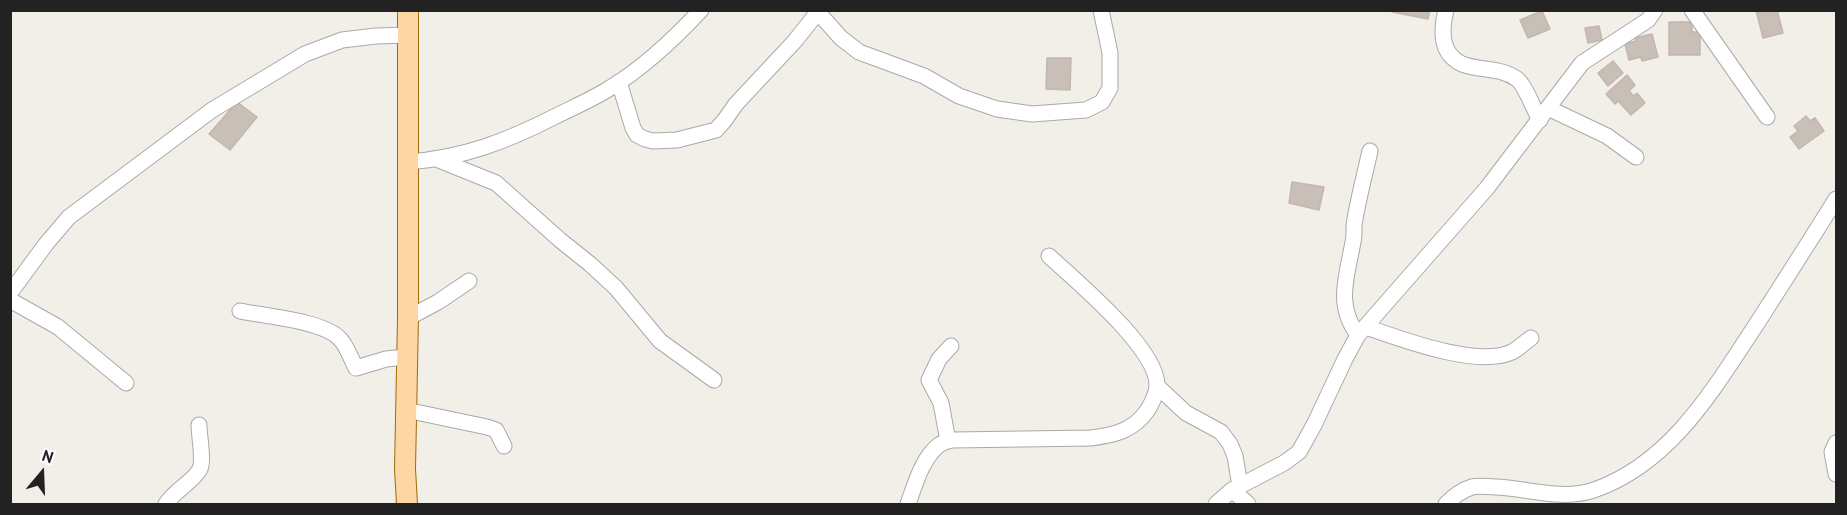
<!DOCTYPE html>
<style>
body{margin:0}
#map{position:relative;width:1847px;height:515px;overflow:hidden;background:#f2efe9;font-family:"PT Sans",sans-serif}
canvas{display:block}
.frame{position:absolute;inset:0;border:12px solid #222;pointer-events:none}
.north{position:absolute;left:12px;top:443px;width:60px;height:60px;-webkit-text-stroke:4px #fff;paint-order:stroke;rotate:19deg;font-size:16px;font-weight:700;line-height:24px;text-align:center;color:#222}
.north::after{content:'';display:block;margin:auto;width:21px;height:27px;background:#222;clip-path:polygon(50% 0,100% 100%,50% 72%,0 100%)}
</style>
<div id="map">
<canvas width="1847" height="515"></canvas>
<div class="frame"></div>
<div class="north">N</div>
</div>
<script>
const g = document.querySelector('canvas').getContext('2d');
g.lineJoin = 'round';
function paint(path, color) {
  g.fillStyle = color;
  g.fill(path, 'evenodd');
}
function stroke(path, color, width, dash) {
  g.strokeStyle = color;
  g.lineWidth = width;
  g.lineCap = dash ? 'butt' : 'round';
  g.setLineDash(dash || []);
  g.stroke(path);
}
const building = new Path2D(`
 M1392,10H1430L1428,19L1392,12Z
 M1756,10H1777L1783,33L1763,38Z
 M1542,11L1550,29L1528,38L1520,20Z
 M1669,22H1692V32H1700V55H1669Z
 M1599,26L1602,40L1588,43L1585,28Z
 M1652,34L1658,57L1642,61L1641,57L1629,60L1625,44L1636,41L1635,38Z
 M1047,58H1071L1070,90L1046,89Z
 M1613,61L1623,73L1608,86L1598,73Z
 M1627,75L1635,85L1629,91L1634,96L1637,93L1645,103L1631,115L1618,101L1615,104L1606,94Z
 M237,102L257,117L230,150L209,134Z
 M1806,116L1810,121L1815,118L1824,131L1799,149L1790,137L1798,131L1794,126Z
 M1292,182L1324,187L1319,210L1289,203Z`);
const minor = new Path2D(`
 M816,10L841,38L859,52L924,76L959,96L997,109L1032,114L1086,110L1102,102L1110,88V53L1101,10
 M1446,10C1441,30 1440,54 1462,64C1480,71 1500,67 1517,79C1525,85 1534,110 1540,120
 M1692,10L1767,117
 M619,82L633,128L637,135L645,139L653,141L677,140L716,130L724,121L736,104L794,42L818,12
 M1548,108L1607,136L1636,157
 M439,160L496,183L560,240L590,264L616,288L660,341L714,380
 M408,162C464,158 507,141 556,116C574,107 593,99 610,88C643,68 674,39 701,10
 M10,293L46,244L69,217L212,110L305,54L342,40L376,36L408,35
 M10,300L58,327L126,383
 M240,311C264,316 324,321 340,339C347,346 351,359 356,368L386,359L407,357
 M408,318L438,302L469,281
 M1366,327C1401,339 1477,368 1512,352C1518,349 1525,342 1531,338
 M1358,335C1335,305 1347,276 1353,242C1355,234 1353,226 1355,219C1359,196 1365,173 1370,151
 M1157,386L1186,413L1221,432L1230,444L1235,456L1240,486
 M406,410L487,427L496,430L504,446
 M948,441L941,403L929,380L939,359L951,346
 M1836,443L1832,452L1836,474
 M1232,490L1248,504
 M166,504C174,491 194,481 200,469C204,460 199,436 199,425
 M908,504C915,485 922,458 939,445C943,442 948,441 953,440L1091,438C1114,435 1133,431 1147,411C1151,405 1157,393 1157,385C1157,348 1076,281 1049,256
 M1216,504L1232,490L1284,463L1299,452L1314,425L1345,359L1358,335L1487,188L1582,63L1648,20L1655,10
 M1446,504C1453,497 1462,490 1472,487C1479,485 1488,487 1495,487C1527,488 1562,501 1594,490C1671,463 1713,390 1756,325C1783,283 1810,241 1836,199`);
const major = new Path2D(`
 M407,504L405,469L408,318V10`);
paint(building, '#c7bfb8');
stroke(building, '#c4b6ab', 1.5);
stroke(minor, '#a9a9a9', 17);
stroke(major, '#a06b00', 22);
stroke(minor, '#fff', 15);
stroke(major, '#fcd6a4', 20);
</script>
